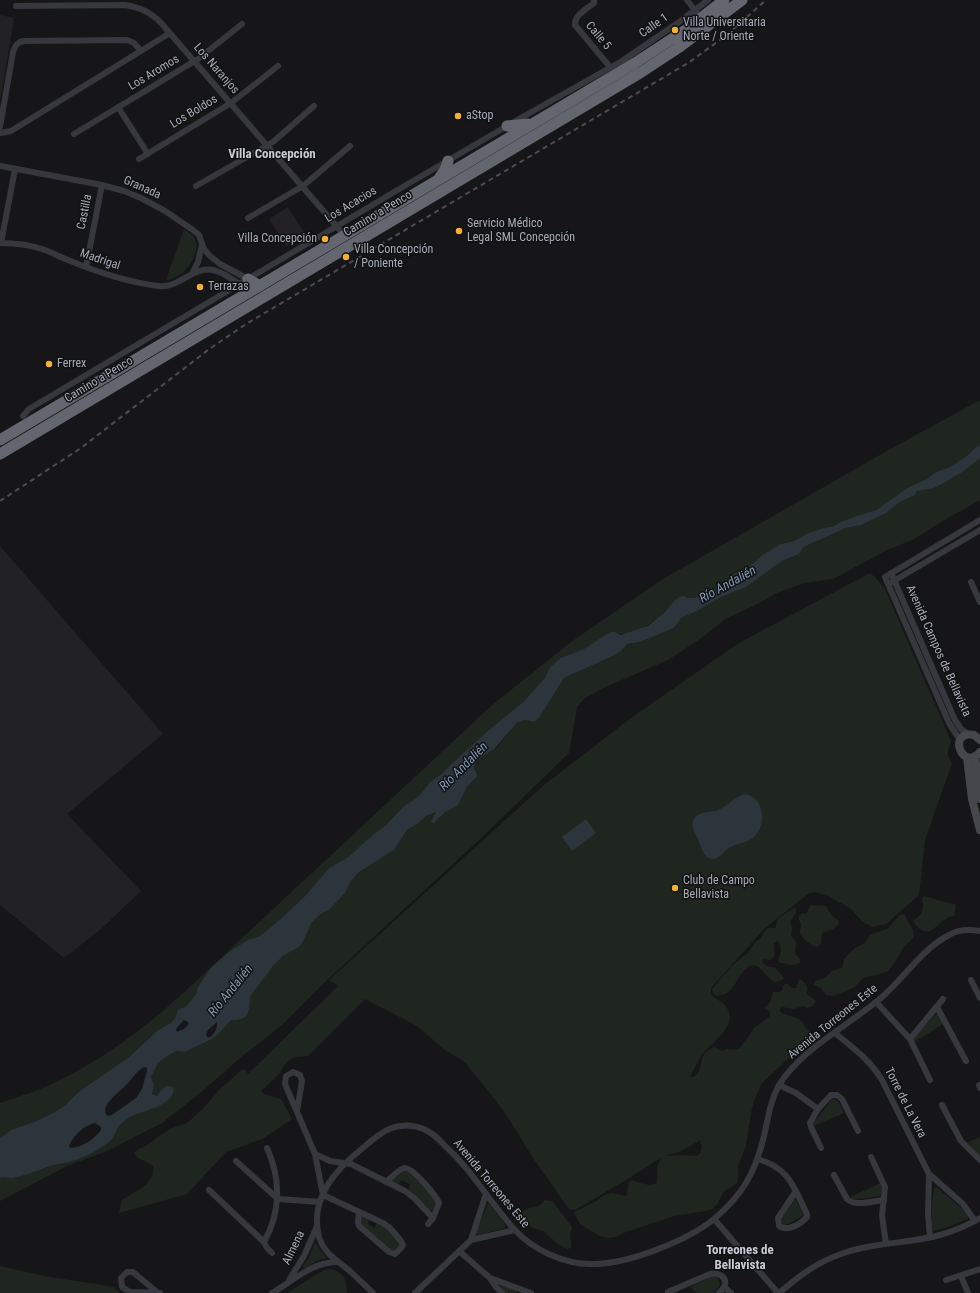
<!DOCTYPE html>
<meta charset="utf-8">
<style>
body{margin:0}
canvas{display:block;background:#161618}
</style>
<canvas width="980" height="1293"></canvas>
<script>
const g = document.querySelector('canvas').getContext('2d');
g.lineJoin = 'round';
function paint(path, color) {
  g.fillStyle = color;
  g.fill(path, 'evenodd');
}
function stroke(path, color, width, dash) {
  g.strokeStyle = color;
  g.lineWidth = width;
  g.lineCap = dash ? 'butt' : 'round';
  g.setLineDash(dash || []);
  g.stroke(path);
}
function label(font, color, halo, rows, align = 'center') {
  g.font = font + ' "Roboto Condensed",sans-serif';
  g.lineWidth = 3;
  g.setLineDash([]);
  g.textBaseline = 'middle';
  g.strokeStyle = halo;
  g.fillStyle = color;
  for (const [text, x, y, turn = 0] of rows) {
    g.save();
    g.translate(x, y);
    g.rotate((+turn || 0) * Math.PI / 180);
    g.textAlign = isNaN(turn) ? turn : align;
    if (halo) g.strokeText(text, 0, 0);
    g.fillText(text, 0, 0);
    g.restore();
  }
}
const built = new Path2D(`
 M0,15L14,18L0,101Z
 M288,207L305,234L287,246L269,219Z
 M0,546L163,734L67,814L141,891L101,929L64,958L0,905Z`);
const green = new Path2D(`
 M184,229C188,232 193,235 195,239C202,255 182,280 166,280Z
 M980,400V445L976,447L968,455L950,467L936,472L927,479L907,488L881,507L858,517L843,521L834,526L824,528L808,533L794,541L781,544L762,555L749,567L737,572L715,590L694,598H689L687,597C681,601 673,604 668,609C651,624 634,639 610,632L584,649L550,667L545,678L523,702L490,729L449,766L442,774L430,782L419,796L404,806L385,826L348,857L329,868L305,896L276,923L260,936L248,940L230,951L201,982L197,989L196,994L188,1004L185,1007L178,1009L175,1019L171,1023L158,1030L129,1057L80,1091L71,1099L66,1105L53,1113L34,1122L13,1129L0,1138V1103C17,1097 35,1092 52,1084C99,1062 141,1031 180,996L491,706L571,642L663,579L885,452Z
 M980,458V500L946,519L914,539L885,551L833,579L804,583L777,593L753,606L725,619L700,639L668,660L603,688L585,698L577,707L569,753L478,841L325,982L282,1025L241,1057L205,1089L162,1123L107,1151L67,1166L0,1201V1178C6,1177 12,1178 18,1176C31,1173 43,1167 56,1164C66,1161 76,1161 85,1155C101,1146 112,1129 127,1119C144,1108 166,1110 174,1089L169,1085L157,1096L152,1094L154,1085L151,1077L158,1063L167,1056L177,1051L185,1052L210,1040L231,1020L237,1019L249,1011V1000L251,995L274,965L283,956L299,947L303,942L312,922L322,913L329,910L345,893L351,881L359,872L394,850L407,830L417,824L426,816L437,812L431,821L434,823L445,812L461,800L464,792L470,783L474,771V768L483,756L498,746L517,723L525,720L534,722L539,718L564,678L613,656L624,647L627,644L640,642L674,628L681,618L697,611L721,597L746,587L782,561L799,554L803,548L808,545L837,532L845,528L861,525L885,513L900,502L915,495L919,490L934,488L944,483L964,471Z
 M870,573L875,577L885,589L951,741L947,754L952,763L925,840L919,895L886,924L873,927L863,922L850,908L828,896L815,892L809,893L764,929L711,988V994C716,1000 723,1001 727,1008C738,1027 711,1042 701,1056C697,1062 693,1071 690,1077C692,1077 694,1077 696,1075C704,1070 696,1054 714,1047L723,1051C728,1047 734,1052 740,1048L754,1028L770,1016V1012L764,1008C771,1004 771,999 773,992H780L783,989V986L786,983L792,988H796L799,980H802L807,986V994L816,1001C814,1006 812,1007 807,1008L804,1006L793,1009L782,1007L779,1010C785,1017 793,1015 800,1020C803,1022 803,1025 806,1028C808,1030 811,1032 813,1034L814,1038L809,1044L790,1057L762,1083L755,1098L752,1108L746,1145L738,1166V1181L736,1184L723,1192L718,1203L712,1209L705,1211L674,1216L626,1232L616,1237L608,1238L600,1236L580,1224L574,1213L576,1211L595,1202L604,1195L612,1193L626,1196C629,1192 627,1187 629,1182L632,1180C640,1183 650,1187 657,1183C658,1174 655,1165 662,1157L626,1180L575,1210L569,1209L533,1158L504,1111L465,1062L445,1050L417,1026L365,999L308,1056L295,1057L289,1060L284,1066L280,1073L261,1091L264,1094L281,1099L292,1119L262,1139L226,1152L187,1194L119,1213L122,1200C135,1191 156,1185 153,1166L137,1157L134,1153L137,1150L149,1144L156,1138L172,1128L187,1123L202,1110L220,1089L242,1070L245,1069L248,1074L338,986L329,980L544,785L631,718L739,643ZM701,1140L700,1143L702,1146L700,1154L696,1156L680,1155L664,1156L679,1152Z
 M924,896L956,905L954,916C937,917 931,947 913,921C922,914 925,910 922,899Z
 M811,905L826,906L832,916L838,920L839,924L833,929L822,933L821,944L817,947C812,946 802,939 800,933C800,930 801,927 801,924L799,920V916L802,913L806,914L808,911L809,907Z
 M795,908L796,912L790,922L792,929L791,936L796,942L795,954L800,959V962C793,968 788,963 780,963L778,960L781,952L780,944L777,941L774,943C772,950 778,955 771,960L763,959L762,962C766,966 769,968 775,967C777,972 782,973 784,978C770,991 764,965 753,965C742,966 736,987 728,992C725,995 721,995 717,996L713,993L712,989L733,965L742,957L748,953L756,941C763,939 762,932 768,928H775C777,925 776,922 778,919C781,916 790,910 795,908Z
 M904,914L913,930L914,937L903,948L895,962L888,971L877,975L866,977L862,979L855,987L844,992L833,996L826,995L821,988L814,985L815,981L825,978L832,971L843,967L844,959L855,948L865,943L869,936L872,934L887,929L900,915Z
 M935,1015H938L944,1024L914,1042L913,1039Z
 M833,1098L838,1101L844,1113L814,1126L813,1124Z
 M980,1137V1156L966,1143Z
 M408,1170L424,1185L437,1202L432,1210H429L408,1190L410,1184L401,1180L398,1185L392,1182V1180L404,1171Z
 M881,1183L882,1188L881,1196L851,1200L850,1197Z
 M936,1187L966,1212L969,1218L948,1227L934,1231C929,1224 933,1198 934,1189Z
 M793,1199L796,1200L804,1215L786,1225H783L780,1220Z
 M545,1200L552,1201L572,1227C572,1231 570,1232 570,1236C570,1240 572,1244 571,1248L567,1249L558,1244L543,1231L532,1228L521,1216C523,1206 533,1209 540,1205C542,1204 543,1202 545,1200Z
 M488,1204L490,1205L505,1225V1228L478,1235L476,1232Z
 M362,1216L369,1219L368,1224L375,1228L376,1224C387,1225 394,1237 400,1245L393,1252L362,1226L360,1218Z
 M315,1242L326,1258L316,1261L305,1269L302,1267L309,1258Z
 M0,1266L44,1276L114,1287L120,1293H0Z
 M329,1269C335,1270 343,1273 345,1280C347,1284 346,1289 347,1293H287L324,1270Z
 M715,1275C722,1283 721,1285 714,1293H697L690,1287Z
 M497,1284L516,1289L517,1293H505L497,1286Z`);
const water = new Path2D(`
 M980,445V458L978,460L964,471L944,483L934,488L917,491L915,495L900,502L886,513L861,525L845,528L837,532L808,545L803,548L799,554L782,561L746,587L721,597L697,611L681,618L674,628L640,642L627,644L621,651L613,656L564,678L539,718L534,722L525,720L517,723L494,749L483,756L476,763L474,768L476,772L477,776L467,787L458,805L445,812L434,823H432L431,821L436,812L426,816L417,824L407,830L394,850L359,872L351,881L345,893L329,910L322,913L312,922L303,942L299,947L283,956L274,965L251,995C248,1003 252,1016 241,1019C238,1020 235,1020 231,1020L217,1035L210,1040L185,1052L177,1051L167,1056L158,1063L151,1077L154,1085L152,1094L157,1096C162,1090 167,1081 174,1089C173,1106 142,1111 130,1117C126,1120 121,1123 118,1127C115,1132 114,1138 109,1142C98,1151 81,1159 68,1162C62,1164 56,1164 50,1166C38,1170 25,1176 12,1178C8,1178 4,1177 0,1178V1138L13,1129L34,1122L53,1113L66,1105L71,1099L80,1091L129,1057L158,1030L171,1023L175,1019L178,1009L185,1007L188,1004L196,994L197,989L201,982L211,968L230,951L248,940L260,936L276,923L305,896L329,868L348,857L373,835L385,826L404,806L419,796L430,782L442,774L449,766L490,729L523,702L545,678L550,667L555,663L561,658L584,649L610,632H615L621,635L648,626L665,612L674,601L679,597L683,596L689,598H694L715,590L737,572L749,567L762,555L781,544L794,541L808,533L824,528L834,526L843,521L878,509L907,488L927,479L936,472L950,467L968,455L976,447ZM184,1020L188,1022L189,1024L184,1029L177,1032L176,1029ZM217,1022C218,1028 214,1035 209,1038L207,1037L206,1034L208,1030ZM144,1067L147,1068V1071L142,1089L136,1098L112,1115L108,1116C97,1107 121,1091 126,1085C133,1078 136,1071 144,1067ZM95,1123L101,1127V1130C95,1139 81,1148 70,1148L69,1146C73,1136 84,1125 95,1123Z
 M744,794C765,797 767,825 754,837C746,844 736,843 729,848C725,850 723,854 720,856C707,866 701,848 698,839C695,832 690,827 694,819C698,811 710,813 718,810C728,806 734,797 744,794Z
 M586,819L596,833L572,851L562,837Z`);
const street = new Path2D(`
 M594,0V3C587,9 574,15 575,25L610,67
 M687,0L697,13
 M16,6L125,5C140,7 152,13 162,24L345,236
 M118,107L148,154
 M0,127L13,52C15,46 17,42 24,41L127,40L134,43L141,51
 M0,133L11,131L170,33
 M74,134L198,59L242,24
 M139,159L231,103L278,66
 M0,166L102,185L124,191L141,198L165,211L193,230L199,235L204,249L210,256L220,264L248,279
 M196,186L273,142L314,106
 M248,218L303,186L350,146
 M0,243C15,243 31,245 45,250C53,253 60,257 68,260C97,272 127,282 158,286C179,289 192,266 213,270C223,272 231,279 240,284
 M1,243L15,169
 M86,267L102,185
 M192,274L198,262L202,244
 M23,416L29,409L401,188L519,119L622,61L682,20L708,0
 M891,573L955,720L961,729L968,734
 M892,582L980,530
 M971,582L980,602
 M960,740L949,723L885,577L980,520
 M971,980L980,998
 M876,1002L910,1039L930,1080
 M937,1007L966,1061
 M835,1033C852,1047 870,1060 882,1080L929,1174L963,1204L975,1221
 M910,1039L943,999
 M779,1085L796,1093L818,1109
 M979,1085L980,1088
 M942,1105L961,1141L980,1160
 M297,1111L302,1081L300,1075L293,1072L286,1076L285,1084L315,1154L323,1195L383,1223L390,1228L401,1241L403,1245L401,1248L395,1254L389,1252L359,1226L358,1222L359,1212
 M821,1148L811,1127L810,1123L818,1109L831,1095H837L842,1099L858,1131
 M315,1154L330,1161L351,1164L405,1191L414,1198L433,1218
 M871,1157L885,1187L882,1215L886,1244
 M758,1159C790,1169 793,1186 807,1214V1217C801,1224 788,1232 779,1226L778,1218L796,1191
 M236,1161L278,1199L320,1202
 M929,1174L928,1215L930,1237
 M834,1175L847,1199C855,1207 873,1201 884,1200
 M386,1182C391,1178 398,1170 404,1168C412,1166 436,1196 439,1203L433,1218L428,1224
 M209,1190L264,1242L267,1248L272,1253
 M714,1219L778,1293
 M471,1240L515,1230
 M264,1242C281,1212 281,1179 267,1148
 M459,1251L490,1278L496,1287L502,1293
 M961,1276L968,1293
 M490,1278L531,1293
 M289,1280L304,1256L317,1226
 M946,1280L980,1269
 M724,1287L731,1293
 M668,1292L710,1274C717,1272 727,1276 725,1285C724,1288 721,1291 719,1293
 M158,1293L133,1272H127L121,1278L122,1287L130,1292L160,1293
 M272,1293C293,1281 312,1262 337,1262
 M373,1293C366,1286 358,1279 351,1272C338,1261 324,1254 319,1237C309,1198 336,1169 364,1147C382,1131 398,1119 424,1129C432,1133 439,1139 445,1146C472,1170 490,1203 515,1230C533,1250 564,1264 591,1264C626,1265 687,1241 714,1219C726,1209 738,1196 746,1183C755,1168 760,1153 764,1136C768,1119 770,1101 779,1085C801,1049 851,1024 882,997C905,977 922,949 949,935C959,929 969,929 980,931
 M415,1293L471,1240L486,1194
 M779,1293C798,1277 817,1262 841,1254C873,1242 908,1244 940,1235C954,1231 968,1225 980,1218`);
const secondary = new Path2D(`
 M980,740L974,735C946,730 963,773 980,752
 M975,756L980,799
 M967,757L972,799L980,830`);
const highway = new Path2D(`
 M507,126L528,124
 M440,177L445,170L448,161
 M248,279L260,286
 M0,440L635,63L687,29L724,0
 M0,454L640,73L678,48L742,0`);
const rail = new Path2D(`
 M0,501L81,448L208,350L246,324L688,63L727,35L766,0`);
const markers = [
 [675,30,4,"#f2b134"],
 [458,116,4,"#f2b134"],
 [459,231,4,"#f2b134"],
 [325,239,4,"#f2b134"],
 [346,257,4,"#f2b134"],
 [200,287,4,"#f2b134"],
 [49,364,4,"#f2b134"],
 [675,888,4,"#f2b134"]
];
const poiNames = [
 ["Villa Universitaria",683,23],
 ["Norte / Oriente",683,37],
 ["aStop",466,116],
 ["Servicio Médico",467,224],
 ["Legal SML Concepción",467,238],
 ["Villa Concepción",317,239,"right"],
 ["Villa Concepción",354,250],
 ["/ Poniente",354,264],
 ["Terrazas",208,287],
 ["Ferrex",57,364],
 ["Club de Campo",683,881],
 ["Bellavista",683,895]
];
const streetNames = [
 ["Calle 1",654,26,-35],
 ["Calle 5",598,36,50],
 ["Los Naranjos",216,69,49],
 ["Los Aromos",154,73,-31],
 ["Los Boldos",194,112,-31],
 ["Granada",142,188,24],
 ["Los Acacios",351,205,-31],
 ["Castilla",85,212,-79],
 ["Camino a Penco",378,214,-31],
 ["Madrigal",100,260,19],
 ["Camino a Penco",99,380,-31],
 ["Avenida Campos de Bellavista",938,651,66],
 ["Avenida Torreones Este",833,1022,-39],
 ["Torre de La Vera",905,1103,63],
 ["Avenida Torreones Este",491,1184,50],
 ["Almena",294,1248,-64]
];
const neighbourhoodNames = [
 ["Villa Concepción",272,155],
 ["Torreones de",740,1251],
 ["Bellavista",740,1266]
];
const waterNames = [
 ["Río Andalién",728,585,-29],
 ["Río Andalién",464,767,-45],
 ["Río Andalién",231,991,-51]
];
paint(built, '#222225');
paint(green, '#1e261f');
paint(water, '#2c353c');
stroke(street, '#37383d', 6);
stroke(secondary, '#45474d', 8);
stroke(highway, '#63666e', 11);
stroke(rail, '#4a4c52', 2, [5, 4]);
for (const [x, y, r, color] of markers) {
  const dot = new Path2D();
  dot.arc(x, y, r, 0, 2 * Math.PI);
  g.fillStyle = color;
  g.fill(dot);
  stroke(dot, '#111113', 1.5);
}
label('12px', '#a8adb8', '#111113', poiNames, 'left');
label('12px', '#a8adb8', '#111113', streetNames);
label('bold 13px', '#c9ccd4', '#111113', neighbourhoodNames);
label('italic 13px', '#7f9bb3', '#111113', waterNames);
</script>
